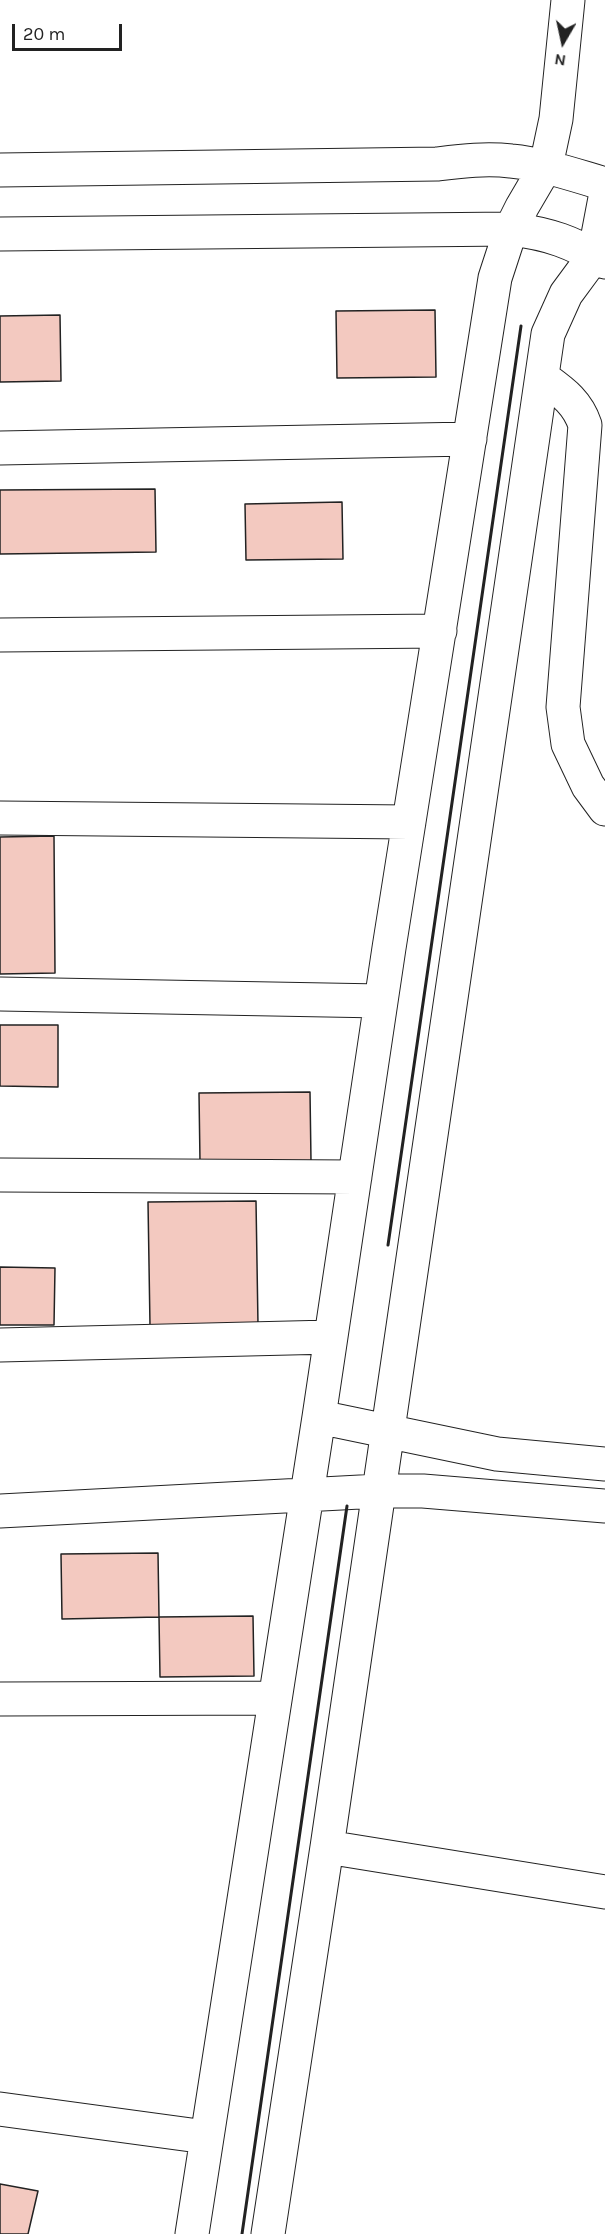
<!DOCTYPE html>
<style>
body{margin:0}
#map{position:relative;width:605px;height:2234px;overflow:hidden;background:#fff;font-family:Karla,sans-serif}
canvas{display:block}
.north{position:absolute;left:533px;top:12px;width:60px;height:60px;-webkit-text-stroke:4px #fff;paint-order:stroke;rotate:189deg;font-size:16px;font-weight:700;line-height:24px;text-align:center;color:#222}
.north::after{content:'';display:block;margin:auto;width:21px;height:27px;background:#222;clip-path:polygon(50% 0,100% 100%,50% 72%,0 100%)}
.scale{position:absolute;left:12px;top:24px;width:110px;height:27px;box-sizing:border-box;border:3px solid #222;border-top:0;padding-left:8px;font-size:18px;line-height:21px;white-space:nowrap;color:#222;-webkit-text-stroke:4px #fff;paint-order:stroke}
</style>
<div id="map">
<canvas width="605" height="2234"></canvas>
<div class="north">N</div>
<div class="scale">20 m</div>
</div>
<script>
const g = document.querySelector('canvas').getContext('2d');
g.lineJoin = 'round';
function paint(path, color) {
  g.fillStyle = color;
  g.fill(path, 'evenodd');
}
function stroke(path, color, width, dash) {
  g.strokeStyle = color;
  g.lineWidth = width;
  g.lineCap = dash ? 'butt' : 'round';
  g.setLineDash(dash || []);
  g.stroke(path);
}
const building = new Path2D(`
 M435,310L436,377L337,378L336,311Z
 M60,315L61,381L0,382V316Z
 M155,489L156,552L0,554V490Z
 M342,502L343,559L246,560L245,504Z
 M54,836L55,973L0,974V837Z
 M0,1025H58V1087L0,1086Z
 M310,1092L311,1161L200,1162L199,1093Z
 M256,1201L258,1325L150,1326L148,1202Z
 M0,1267L55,1268L54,1325H0Z
 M158,1553L159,1617L62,1619L61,1554Z
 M253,1616L254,1676L160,1677L159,1617Z
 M0,2184L38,2191L28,2234H0Z`);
const street = new Path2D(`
 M0,170L437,164C462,161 486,158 511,161C543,164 574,175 605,184
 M0,234L511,229C550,234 572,242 605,262
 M542,377C561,391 577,401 585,425L563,707L568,744L588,786L605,809
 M0,448L470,439
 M0,635L440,631
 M0,818L409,822
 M0,994L381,1001
 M0,1175L355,1177
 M0,1345L331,1337
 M319,1417L497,1454L605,1464
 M0,1511L379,1491H423L605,1506
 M0,1699L274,1698
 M327,1847L605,1892
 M0,2109L206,2137
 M192,2234L319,1417L389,948L495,278L511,229L522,207L546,166L556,119L568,0
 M268,2234L327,1847L548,334L566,294L594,256L605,198`);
const wall = new Path2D(`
 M388,1245L521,326
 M242,2234L347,1506`);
paint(building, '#f3c9c0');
stroke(building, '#222', 1.5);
stroke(street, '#222', 35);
stroke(street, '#fff', 33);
stroke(wall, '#222', 3);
</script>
